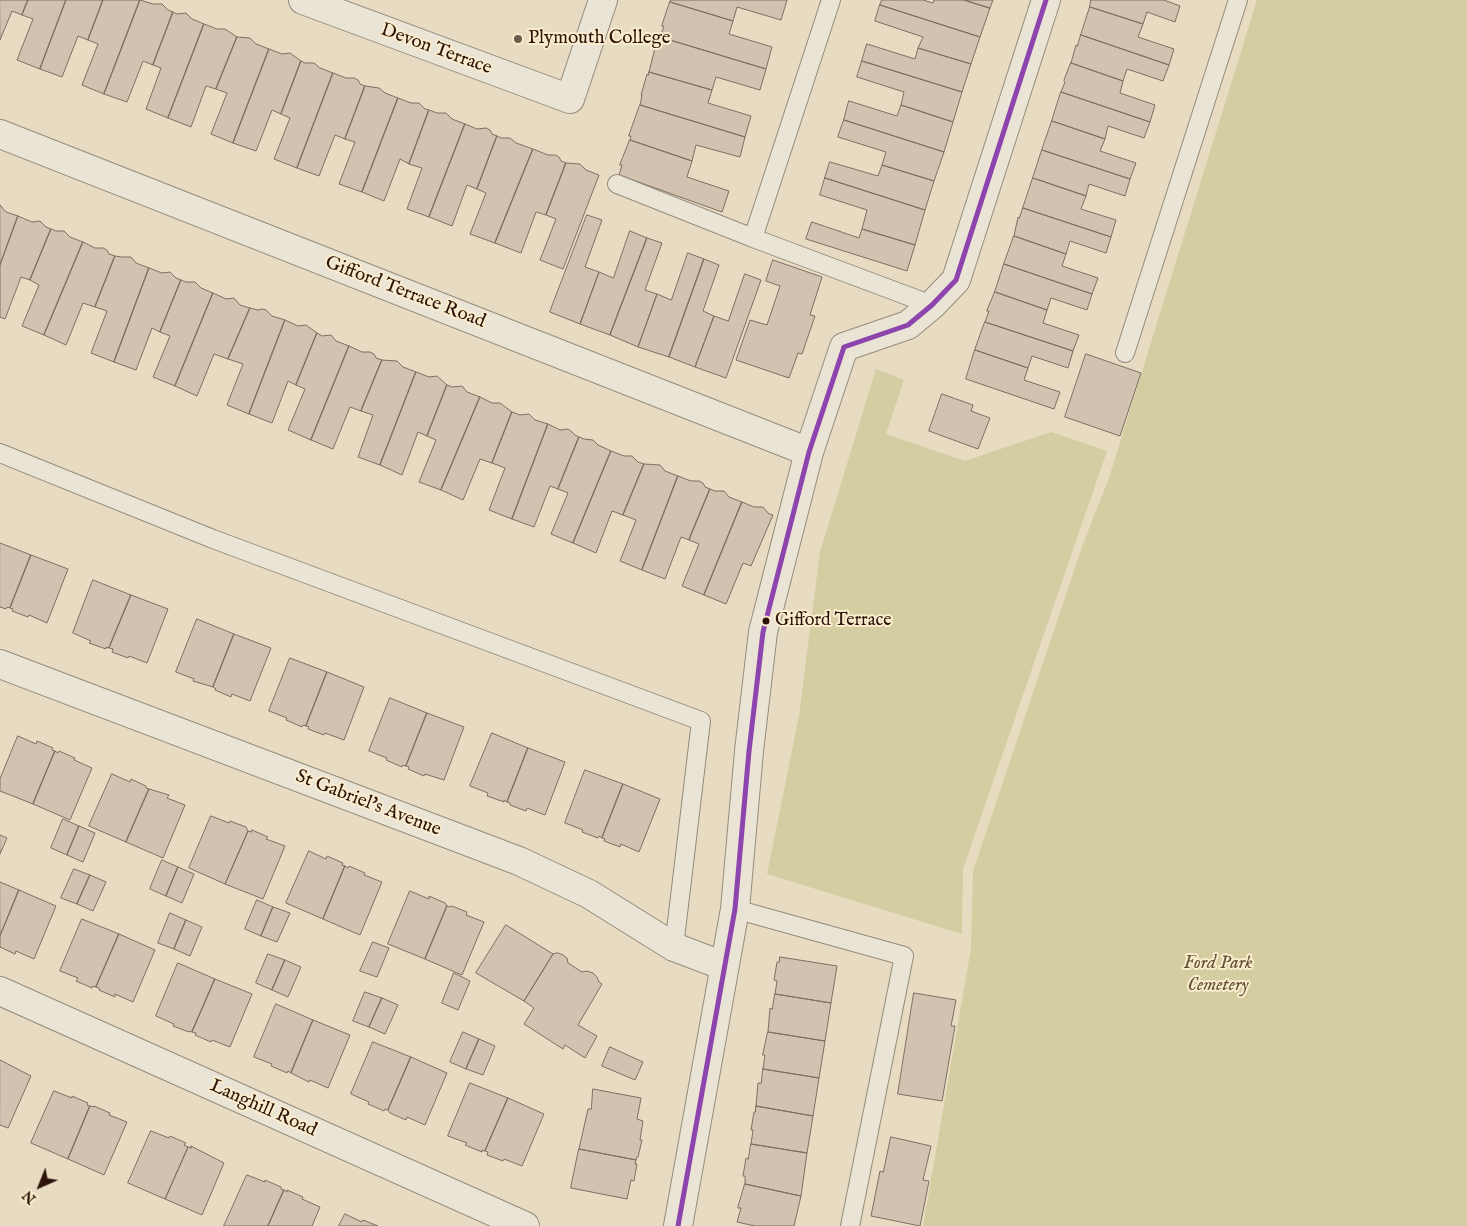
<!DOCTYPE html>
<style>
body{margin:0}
#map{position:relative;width:1467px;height:1226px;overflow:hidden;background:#e7dbc1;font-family:"IM FELL English",serif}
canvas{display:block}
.north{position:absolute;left:15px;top:1161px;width:50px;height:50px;-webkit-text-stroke:4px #faeccc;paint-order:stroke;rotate:224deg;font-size:14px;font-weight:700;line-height:20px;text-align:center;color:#2d140b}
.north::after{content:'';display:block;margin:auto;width:18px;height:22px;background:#2d140b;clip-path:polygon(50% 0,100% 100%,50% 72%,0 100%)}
</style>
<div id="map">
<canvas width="1467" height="1226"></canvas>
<div class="north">N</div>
</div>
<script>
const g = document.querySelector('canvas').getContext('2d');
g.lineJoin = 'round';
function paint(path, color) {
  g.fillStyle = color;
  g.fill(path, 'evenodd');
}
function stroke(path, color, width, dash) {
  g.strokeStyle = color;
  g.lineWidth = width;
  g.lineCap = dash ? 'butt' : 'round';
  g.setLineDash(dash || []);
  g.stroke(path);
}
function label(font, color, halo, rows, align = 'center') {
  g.font = font + ' "IM FELL English",serif';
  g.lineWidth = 4;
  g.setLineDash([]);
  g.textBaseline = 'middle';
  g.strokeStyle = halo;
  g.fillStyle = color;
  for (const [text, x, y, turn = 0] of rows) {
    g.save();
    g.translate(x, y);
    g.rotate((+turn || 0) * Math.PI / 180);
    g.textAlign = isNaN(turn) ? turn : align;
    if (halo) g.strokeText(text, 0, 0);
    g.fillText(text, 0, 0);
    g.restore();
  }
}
const green = new Path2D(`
 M1257,0H1467V1226H923L971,948L973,871L1083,544L1109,478Z
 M876,369L904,380L886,434L965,461L1051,432L1107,451L963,869L962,934L767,874L799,716L820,552Z`);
const building = new Path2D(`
 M0,0H28L22,15L12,11L0,40Z
 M28,0H66L40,69L17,60L33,19L22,15Z
 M66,0H103L88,40L78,36L62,77L40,69Z
 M103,0H140L104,94L82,85L98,44L88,40Z
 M140,0L153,4H162L168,10L173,12L153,65L143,61L127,102L104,94Z
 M671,0H787L781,20L737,7L733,21L670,2Z
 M882,0H923L933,3L934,0H964L990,8L980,37L880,5Z
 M964,0H993L990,8Z
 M1091,0H1164L1180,6L1175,22L1147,12L1143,24L1090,7Z
 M670,2L733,21L729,34L772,47L766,69L660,37L664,26H662Z
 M880,5L980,37L971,64L918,48L923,37L875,21Z
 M1090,7L1143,24L1138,37L1174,49L1169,65L1081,35Z
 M173,12L177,14L186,13L192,19L204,24L168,118L146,109L161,68L153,65Z
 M204,24L217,29H225L237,37L216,89L206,86L191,127L168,118Z
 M1081,35L1169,65L1163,81L1127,69L1123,81L1071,63L1076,45L1077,46Z
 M237,37L250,38L256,44L269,49L233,143L211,134L227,93L216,89Z
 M660,37L766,69L760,90L716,77L712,90L649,72L655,48H657Z
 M867,44L915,59L918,48L971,64L962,92L862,61Z
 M269,49L282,54L290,53L301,61L281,114L272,110L256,151L233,143Z
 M301,61L305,63H314L320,68L333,73L297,168L274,159L290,118L281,114Z
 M862,61L962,92L953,122L901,105L904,92L857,77Z
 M1071,63L1123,81L1120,93L1155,105L1150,122L1061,92L1065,82L1064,81Z
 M649,72L712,90L708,103L751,116L745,137L640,105L642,95H641L647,74L648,75Z
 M333,73L346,78H354L358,80L360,84L365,86L345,139L335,135L319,176L297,168Z
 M365,86L379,88L385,93L398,98L362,192L339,184L355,142L345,139Z
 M1061,92L1150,122L1144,138L1108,126L1105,139L1052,121Z
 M398,98L411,103H419L425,109L429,110L409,164L400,159L384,201L362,192Z
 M849,101L897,116L901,105L953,122L944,152L844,120Z
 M640,105L745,137L740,157L696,145L692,161L630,140L631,136H629Z
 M429,110L437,113H446L452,119L465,124L429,217L407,209L422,168L409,164Z
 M844,120L944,152L934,181L882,165L886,152L838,137Z
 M1052,121L1105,139L1100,151L1136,163L1130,179L1042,150Z
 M465,124L477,129L486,128L490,130L492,134L497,136L477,189L467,185L452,226L429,217Z
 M497,136L501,138H510L516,143L533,149L495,243L470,234L486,193L477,189Z
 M630,140L692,161L687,177L729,191L722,212L619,175L622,165H620Z
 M533,149L548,155H555L559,157L561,161L566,163L546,215L536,212L521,253L495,243Z
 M1042,150L1130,179L1125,196L1089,184L1086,196L1033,178Z
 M830,162L878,176L882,165L934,181L925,210L825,178Z
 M566,163L580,164L586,170L599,175L563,269L540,260L556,219L546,215Z
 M825,178L925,210L915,245L862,229L867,210L820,195Z
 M1033,178L1086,196L1081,209L1116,220L1111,237L1023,208Z
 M0,205L6,212L18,216L0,265Z
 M1023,208L1111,237L1106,253L1070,241L1066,254L1014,236L1018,217L1019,218Z
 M587,215L602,220L585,267L599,272L580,324L550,312Z
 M18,216L32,222L40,221L46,227L51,229L30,280L21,277L5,319L0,317V265Z
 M812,222L859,238L862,229L915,245L907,271L806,239Z
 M51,229L56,231H64L70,237L83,242L44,335L22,326L39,285L30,280Z
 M630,231L647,238L610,335L580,324L599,272L613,278Z
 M1014,236L1066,254L1062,266L1098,278L1092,294L1004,264Z
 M647,238L662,243L645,290L657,294L638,347L610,335Z
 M83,242L95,248H103L107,250L109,254L115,256L95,307L83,303L66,345L44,335Z
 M688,253L704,259L669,357L638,347L657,294L671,300Z
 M115,256L122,257H131L136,263L149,268L114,362L91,353L107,311L95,307Z
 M704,259L719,265L703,311L714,316L695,367L669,357Z
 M773,260L822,277L810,315L815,316L802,354L798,353L789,378L736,360L750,320L767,325L780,286L766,281Z
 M1004,264L1092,294L1087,310L1051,298L1047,310L995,292Z
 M149,268L162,273L170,272L176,278L181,280L160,332L152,328L136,370L114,362Z
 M745,274L761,280L726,378L695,367L714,316L728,321Z
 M181,280L186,282H195L201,288L213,293L175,386L153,377L170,336L160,332Z
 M995,292L1047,310L1043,323L1079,335L1073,351L985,322L989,311H987Z
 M213,293L226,299L234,298L240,305L250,308L228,359L214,354L197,396L175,386Z
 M250,308L258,310L262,309L266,310L272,316L285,320L249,414L227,405L243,364L228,359Z
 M285,320L298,326L306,325L317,333L296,385L288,381L272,423L249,414Z
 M985,322L1073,351L1068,368L1032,356L1028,368L975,350Z
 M317,333L322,336L331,335L336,341L349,346L311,440L288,430L305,389L296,385Z
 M349,346L362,352H370L374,354L376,358L382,360L361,411L350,407L333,449L311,440Z
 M975,350L1028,368L1024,380L1060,392L1054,409L966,379Z
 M1086,354L1141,373L1120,436L1065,417Z
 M382,360L397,361L403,367L416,372L380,465L358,457L373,415L361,411Z
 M416,372L429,377L437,376L447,385L427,436L418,432L402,475L380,465Z
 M447,385L452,387L462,386L467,392L480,397L441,490L419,482L436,440L427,436Z
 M942,394L973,405L971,411L990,418L978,449L929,431Z
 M480,397L492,403H500L512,412L492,463L480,459L463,500L441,490Z
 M512,412L520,415L529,414L535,420L548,424L512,519L489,510L505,468L492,463Z
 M548,424L560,430L568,429L572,432L575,435L579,437L558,489L550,486L534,527L512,519Z
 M579,437L584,439L593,440L598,445L611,451L573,543L551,534L568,493L558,489Z
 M611,451L624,456H632L638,462L644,464L623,515L612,511L596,553L573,543Z
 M644,464L660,465L665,471L678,476L642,570L620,561L636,520L623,515Z
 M678,476L691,481H699L703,483L705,487L710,489L689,540L681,537L665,579L642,570Z
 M710,489L715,491H724L729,497L742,502L704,595L682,586L699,544L689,540Z
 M742,502L754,507H763L769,514L773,515L751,566L743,563L726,604L704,595Z
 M0,543L31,555L10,608L7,607L6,609L0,607Z
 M31,555L68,569L47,623L29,615L28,617L12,611L13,609L10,608Z
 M93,580L131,595L109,648L106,647V649L89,643L91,641L73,633Z
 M131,595L168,609L147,663L129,656L128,658L112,652L113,649L109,648Z
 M197,619L234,634L213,687L193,681L194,679L176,672Z
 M234,634L271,648L250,701L232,694L231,697L215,690L216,689L213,687Z
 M290,658L327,672L306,726L303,725L302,727L286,720L287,718L269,711Z
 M327,672L364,687L344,740L325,733L324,735L308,729L309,727L306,726Z
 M390,698L427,713L406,766L403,765L402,767L386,760L387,758L369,751Z
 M427,713L464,727L444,780L425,774L424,776L408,769L409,767L406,766Z
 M492,733L528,748L507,802L504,800V802L487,796L488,793L470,786Z
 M18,736L36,744L37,741L53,748L52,750L55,751L33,804L0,791V779Z
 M528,748L565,762L545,815L527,808L526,811L510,805V803L507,802Z
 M55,751L58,753L59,751L75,758L74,760L92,768L70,820L33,804Z
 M585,770L623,784L602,838L599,836L598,838L582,832L583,830L565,823Z
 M112,774L130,782L131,779L146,786V788L149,789L126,842L89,826Z
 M623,784L660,799L639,852L621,844L620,847L604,841L605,839L602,838Z
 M149,789L169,795L167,798L185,805L163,858L126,842Z
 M211,816L229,823L230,821L246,827L248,831L225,884L189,868Z
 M63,819L79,826L67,855L51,848Z
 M79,826L95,833L83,862L67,855Z
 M252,830L268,837L266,839L285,846L263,899L225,884L248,831L251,832Z
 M0,835L7,838L0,854Z
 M309,851L326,859L327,856L343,863L342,865L345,866L323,919L286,903Z
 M162,860L178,867L166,896L150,889Z
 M345,866L348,868L349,866L365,873L364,875L382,882L360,935L323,919Z
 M178,867L194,874L182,903L166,896Z
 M74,869L90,875L77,904L61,898Z
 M90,875L106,882L93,911L77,904Z
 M0,882L19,890L0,936Z
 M19,890L56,906L34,959L16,951L15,954L0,947V936Z
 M410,891L429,899V896L445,903L447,906L425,959L388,944Z
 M257,900L273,907L261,936L245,929Z
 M447,906L450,907L452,906L467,912L466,915L484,922L462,975L425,959Z
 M273,907L290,913L277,942L261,936Z
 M170,913L186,920L174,949L158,943Z
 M82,919L119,934L96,987L93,986L92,988L76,981L78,978L60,971Z
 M186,920L202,927L190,956L174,949Z
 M506,925L553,954L524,1001L476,973Z
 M119,934L155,950L133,1002L115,994V997L99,990V988L96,987Z
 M373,942L389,948L377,977L360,971Z
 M558,953L563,955L567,958L568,963L582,972L587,971L593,973L597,977L599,982L602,984L578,1025L597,1036L585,1058L565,1045L563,1049L524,1024L534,1008L524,1001L553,954Z
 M268,954L285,960L272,990L256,983Z
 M780,957L837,966L831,1003L775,994L777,981L774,980L777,962H779Z
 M285,960L301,967L288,997L272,990Z
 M178,963L215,979L192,1032L190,1031L189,1032L173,1026L174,1024L156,1016Z
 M454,973L470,981L458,1010L442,1003Z
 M215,979L252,994L230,1047L212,1040L211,1042L195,1035L196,1033L192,1032Z
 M365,992L382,998L369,1027L353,1021Z
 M914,993L956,1000L951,1026H955L942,1101L898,1094Z
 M775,994L831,1003L825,1041L768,1032L770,1008L772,1009Z
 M382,998L398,1005L385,1034L369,1027Z
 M276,1004L313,1020L291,1073L288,1071L287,1073L271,1066L272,1064L254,1057Z
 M313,1020L350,1035L328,1088L310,1080L309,1082L291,1073Z
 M463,1032L479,1039L466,1069L450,1062Z
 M768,1032L825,1041L819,1078L763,1069L765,1055H763Z
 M479,1039L495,1046L483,1075L466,1069Z
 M373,1042L411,1057L388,1110L385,1109L384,1111L368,1104L369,1102L351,1094Z
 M610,1047L643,1062L635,1080L602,1066Z
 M411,1057L447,1073L425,1125L407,1117L406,1120L390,1113L388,1110Z
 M0,1060L31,1076L8,1128L0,1125Z
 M763,1069L819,1078L813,1116L756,1106L758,1083H761Z
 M470,1083L508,1098L485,1151L482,1150V1152L465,1145L467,1143L448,1136Z
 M593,1089L641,1098L637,1119L643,1121L640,1140H642L638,1157H637L636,1160L579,1149L588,1109H591Z
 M54,1091L72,1098V1096L88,1103L87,1105L90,1106L68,1159L31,1143Z
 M508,1098L544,1114L522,1166L504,1159L503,1161L487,1155L488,1152L485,1151Z
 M90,1106L94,1107V1106L110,1113L109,1115L127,1122L104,1175L68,1159Z
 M756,1106L813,1116L807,1153L751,1144L753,1130H751L754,1112H755Z
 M151,1131L169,1138L170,1136L186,1143L184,1145L188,1147L165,1199L128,1183Z
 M891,1137L931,1146L923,1180L929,1181L920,1226L871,1216L880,1171L883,1172Z
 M751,1144L807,1153L801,1196L745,1184V1176H743L746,1158L748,1159Z
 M191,1146L224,1163L202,1215L165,1199L188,1147L191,1148Z
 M579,1149L636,1160L635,1164H637L634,1181L631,1180L627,1199L571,1188Z
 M247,1175L265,1182V1180L281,1187V1189L284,1190L268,1226H224Z
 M745,1184L801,1196L794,1226H755L737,1222L741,1208H738Z
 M284,1190L287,1192V1190L303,1197L302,1199L320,1207L312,1226H268Z
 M345,1214L362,1222L363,1220L378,1226H339Z`);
const lane = new Path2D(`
 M831,0L753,238L932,305
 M617,184L753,238
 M1125,353L1238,0
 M0,453L213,539L701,721L674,947
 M735,909L904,956L850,1226`);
const street = new Path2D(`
 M303,0L570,99L603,0
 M0,134L809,452
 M0,664L519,861L589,894L674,947L724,966
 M0,991L525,1226
 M678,1226L735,909L749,751L763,632L809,452L844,347L908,325L932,305L956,280L1046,0`);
const bus1 = new Path2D(`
 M678,1226L735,909L749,751L763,632L809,452L844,347L908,325L932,305L956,280L1046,0`);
const markers = [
 [518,39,5,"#6e5a4b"],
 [766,621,4.5,"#2d140b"]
];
const busNames = [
 ["Gifford Terrace",775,621]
];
const poiNames = [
 ["Plymouth College",528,39]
];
const streetNames = [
 ["Devon Terrace",436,50,20],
 ["Gifford Terrace Road",405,293,21],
 ["St Gabriel's Avenue",368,804,21],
 ["Langhill Road",263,1109,24]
];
const parkNames = [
 ["Ford Park",1218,964],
 ["Cemetery",1218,986]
];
paint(green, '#d3cda1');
paint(building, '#d2c2b0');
stroke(building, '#7b7063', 1);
stroke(lane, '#958b7b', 20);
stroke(street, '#958b7b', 30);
stroke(lane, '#eae4d7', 18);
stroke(street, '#eae4d7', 28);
stroke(bus1, '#8e44ad', 5);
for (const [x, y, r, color] of markers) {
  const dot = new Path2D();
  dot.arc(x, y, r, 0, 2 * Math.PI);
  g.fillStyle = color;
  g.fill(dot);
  stroke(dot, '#faeccc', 2);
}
label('18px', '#2d140b', '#faeccc', busNames, 'left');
label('19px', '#2d140b', '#faeccc', poiNames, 'left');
label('19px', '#2d140b', '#faeccc', streetNames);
label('italic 19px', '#625136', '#faeccc', parkNames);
</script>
